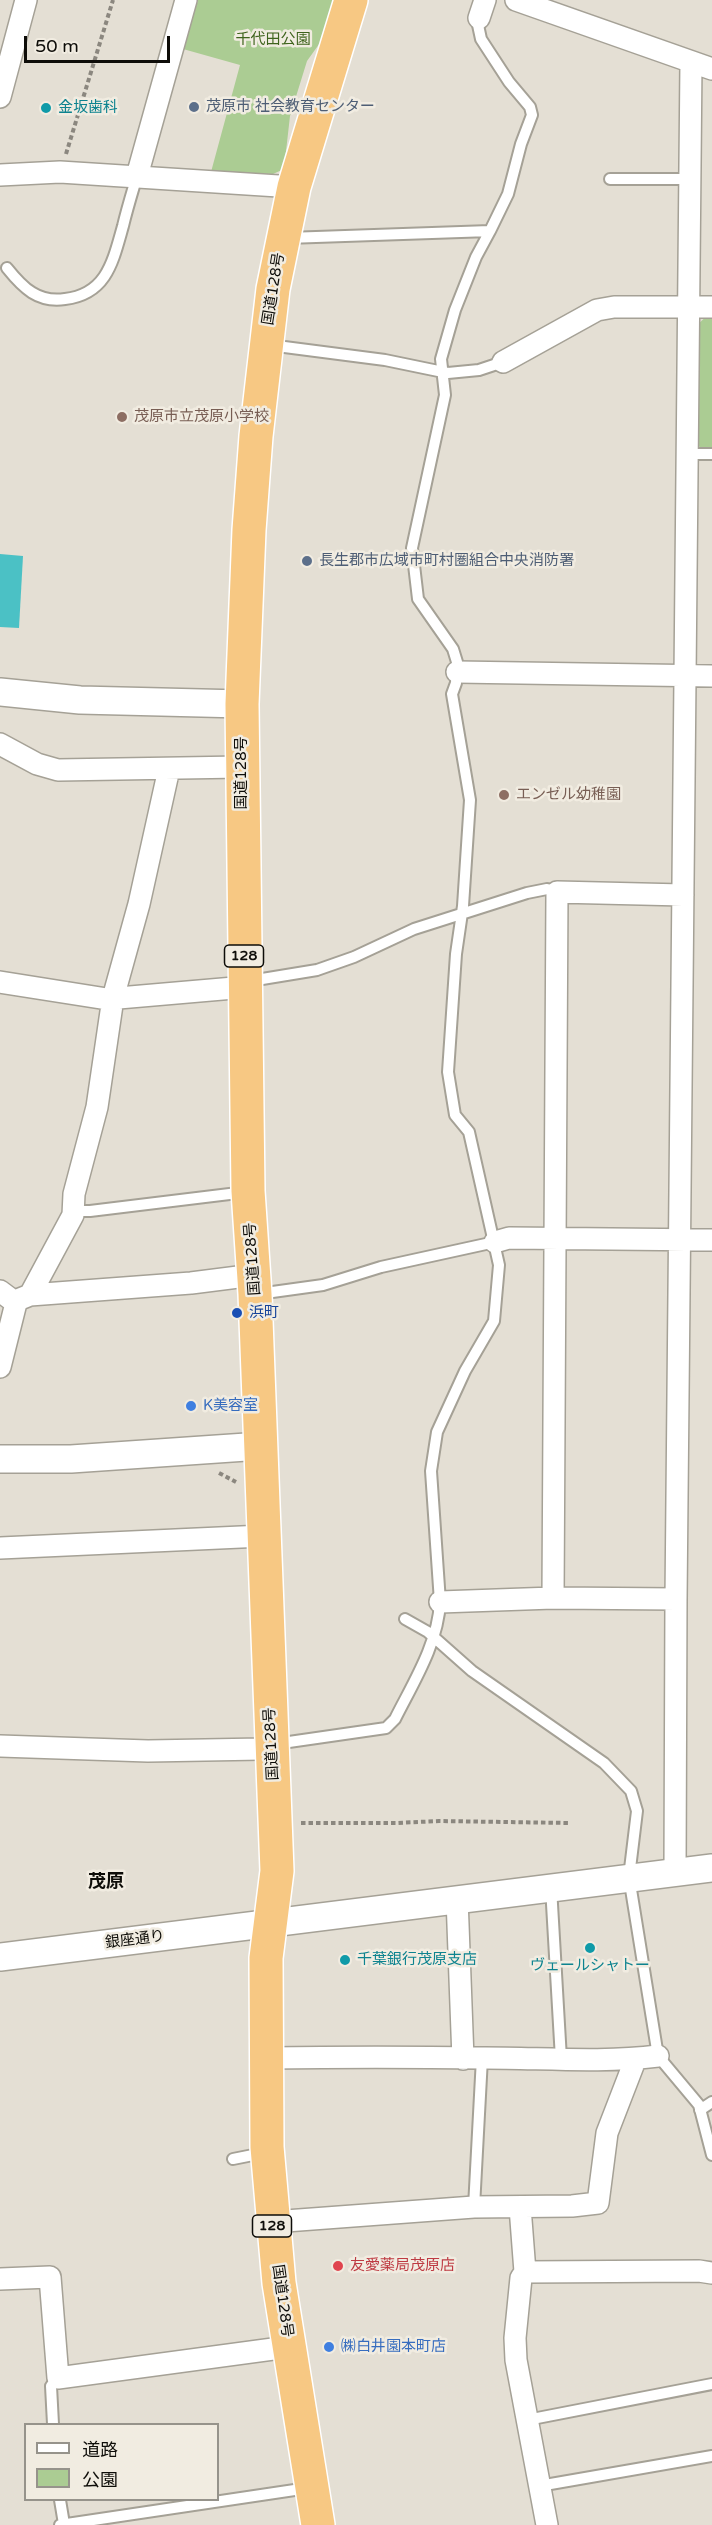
<!DOCTYPE html>
<meta charset="utf-8">
<style>
body{margin:0}
#map{position:relative;width:712px;height:2525px;overflow:hidden;background:#e4dfd4;font-family:"Varela Round","Noto Sans JP",sans-serif}
canvas{display:block}
.legend{position:absolute;left:24px;top:2423px;width:195px;height:78px;box-sizing:border-box;background:#f1ece1;border:2px solid #96938b;margin:0;padding:8px 10px;list-style:none;font-size:18px;color:#0e0d09}
.legend li{display:flex;align-items:center;gap:12px;height:30px}
.legend b{width:30px;border:2px solid #96938b}
.scale{position:absolute;left:24px;top:36px;width:146px;height:27px;box-sizing:border-box;border:3px solid #0e0d09;border-top:0;padding-left:8px;font-size:18px;line-height:21px;white-space:nowrap;color:#0e0d09;-webkit-text-stroke:4px #f1ece1;paint-order:stroke}
</style>
<div id="map">
<canvas width="712" height="2525"></canvas>
<ul class="legend">
<li><b style="height:8px;background:#fff"></b>道路</li>
<li><b style="height:16px;background:#abcc93"></b>公園</li>
</ul>
<div class="scale">50 m</div>
</div>
<script>
const g = document.querySelector('canvas').getContext('2d');
g.lineJoin = 'round';
function paint(path, color) {
  g.fillStyle = color;
  g.fill(path, 'evenodd');
}
function stroke(path, color, width, dash) {
  g.strokeStyle = color;
  g.lineWidth = width;
  g.lineCap = dash ? 'butt' : 'round';
  g.setLineDash(dash || []);
  g.stroke(path);
}
function label(font, color, halo, rows, align = 'center') {
  g.font = font + ' "Varela Round","Noto Sans JP",sans-serif';
  g.lineWidth = 5;
  g.setLineDash([]);
  g.textBaseline = 'middle';
  g.strokeStyle = halo;
  g.fillStyle = color;
  for (const [text, x, y, turn = 0] of rows) {
    g.save();
    g.translate(x, y);
    g.rotate((+turn || 0) * Math.PI / 180);
    g.textAlign = isNaN(turn) ? turn : align;
    if (halo) g.strokeText(text, 0, 0);
    g.fillText(text, 0, 0);
    g.restore();
  }
}
const green = new Path2D(`
 M198,0H337L327,33L307,61L290,116L284,169L273,174L211,172L240,65L183,49Z
 M709,314H712V448H701L695,443L697,325Z`);
const water = new Path2D(`
 M0,554L23,556L19,628L0,627Z`);
const path = new Path2D(`
 M66,154L113,0
 M219,1473L236,1482
 M301,1823H396L439,1821L570,1823`);
const service = new Path2D(`
 M610,179H690
 M287,238L490,231L508,194L521,144L532,115L530,107L509,82L481,39L478,25L479,18
 M7,268C23,288 38,303 65,299C107,294 113,261 123,226C127,209 132,193 137,176
 M269,345L385,360L448,373L479,370L503,362
 M688,454H712
 M250,981L317,970L354,957L414,929L527,893L547,889L557,892
 M74,1211H90L246,1192
 M258,1294L323,1285L381,1267L495,1242
 M405,1619L428,1632L472,1671L604,1763L631,1791L637,1811L629,1877L658,2056L699,2105L712,2155
 M275,1744L386,1728L395,1719C413,1683 438,1644 440,1602L431,1471L437,1432L465,1371L494,1321L499,1265L469,1132L455,1115L448,1072L456,954L463,906L470,800L452,694L456,683L457,662L453,649L418,599L412,548L445,395L441,359L455,310L476,257L490,231
 M551,1887L561,2059
 M700,2110L712,2102
 M233,2159L263,2153
 M474,2207L482,2058
 M527,2420L712,2384
 M53,2424L51,2386L58,2378
 M539,2486L712,2456
 M60,2500L64,2524
 M60,2525L308,2488`);
const minor = new Path2D(`
 M516,0L712,69
 M479,18L485,0
 M0,97L26,0
 M0,175L60,172L294,187
 M137,176L186,0
 M503,362L597,310L614,307H712
 M457,672L712,676
 M0,744L37,764L58,770L241,767
 M0,982L107,999L234,988L244,984
 M495,1242L509,1238L712,1240
 M0,1291L16,1303
 M30,1295L191,1283L254,1275
 M0,1367L16,1303L20,1299L30,1295L73,1215L74,1194L97,1107L113,998L139,904L169,769
 M0,1548L263,1536
 M553,1598L557,892L683,895
 M440,1602L553,1598L676,1599
 M0,1746L148,1751L262,1749L272,1745
 M675,1872L676,1599L691,62
 M457,1898L463,2059
 M267,2058C340,2057 412,2057 485,2058C543,2058 601,2063 658,2056
 M520,2207L525,2272L521,2278L515,2338L516,2360L547,2525
 M272,2222L474,2207L572,2206L598,2203L607,2133L636,2058
 M525,2272L699,2271L712,2273
 M0,2279L50,2277L58,2378L288,2347`);
const tertiary = new Path2D(`
 M0,692L80,700L242,704
 M0,1459H71L261,1446
 M0,1957L712,1868`);
const trunk = new Path2D(`
 M318,2525L279,2283L267,2147L266,1958L277,1871L255,1294L248,1191L242,704L249,530L256,436L273,289L294,187L351,0`);
const markers = [
 [194,107,6,"#5c6f8a"],
 [46,108,6,"#0f9aa8"],
 [122,417,6,"#8d6e63"],
 [307,561,6,"#5c6f8a"],
 [504,795,6,"#8d6e63"],
 [237,1313,6,"#1a4fb4"],
 [191,1406,6,"#3f7fe0"],
 [590,1948,6,"#0f9aa8"],
 [345,1960,6,"#0f9aa8"],
 [338,2266,6,"#e0444e"],
 [329,2347,6,"#3f7fe0"]
];
const shields = [
 [244,956,39],
 [272,2226,39]
];
const shieldNames = [
 ["128",244,956],
 ["128",272,2226]
];
const parkNames = [
 ["千代田公園",273,40]
];
const serviceNames = [
 ["茂原市 社会教育センター",206,107],
 ["長生郡市広域市町村圏組合中央消防署",319,561]
];
const cultureNames = [
 ["金坂歯科",58,108],
 ["千葉銀行茂原支店",357,1960],
 ["ヴェールシャトー",590,1966,"center"]
];
const streetNames = [
 ["国道128号",274,289,-81],
 ["国道128号",242,773,-90],
 ["国道128号",253,1259,-94],
 ["国道128号",272,1744,-93],
 ["銀座通り",135,1940,-7],
 ["国道128号",282,2301,82]
];
const educationNames = [
 ["茂原市立茂原小学校",134,417],
 ["エンゼル幼稚園",516,795]
];
const transitNames = [
 ["浜町",249,1313]
];
const shopNames = [
 ["K美容室",203,1406],
 ["㈱白井園本町店",341,2347]
];
const healthNames = [
 ["友愛薬局茂原店",350,2266]
];
const quarterNames = [
 ["茂原",106,1882]
];
paint(green, '#abcc93');
paint(water, '#4bc1c5');
stroke(service, '#a5a196', 14);
stroke(minor, '#a5a196', 24);
stroke(tertiary, '#a5a196', 30);
stroke(trunk, '#fff', 36);
stroke(path, '#8b877f', 4, [4.5, 3]);
stroke(service, '#fff', 10);
stroke(minor, '#fff', 21);
stroke(tertiary, '#fff', 27);
stroke(trunk, '#f7c883', 33);
for (const [x, y, r, color] of markers) {
  const dot = new Path2D();
  dot.arc(x, y, r, 0, 2 * Math.PI);
  g.fillStyle = color;
  g.fill(dot);
  stroke(dot, '#f1ece1', 2);
}
for (const [x, y, w] of shields) {
  const box = new Path2D();
  box.roundRect(x - w / 2, y - 11, w, 22, 4.5);
  g.fillStyle = '#f1ece1';
  g.fill(box);
  stroke(box, '#0e0d09', 1.5);
}
label('bold 14px', '#0e0d09', null, shieldNames);
label('15px', '#3f641d', '#f1ece1', parkNames);
label('15px', '#4e5e75', '#f1ece1', serviceNames, 'left');
label('15px', '#0d838f', '#f1ece1', cultureNames, 'left');
label('15px', '#0e0d09', '#f1ece1', streetNames);
label('15px', '#785e54', '#f1ece1', educationNames, 'left');
label('15px', '#164399', '#f1ece1', transitNames, 'left');
label('15px', '#366cbe', '#f1ece1', shopNames, 'left');
label('15px', '#be3a42', '#f1ece1', healthNames, 'left');
label('bold 18px', '#0e0d09', '#f1ece1', quarterNames);
</script>
